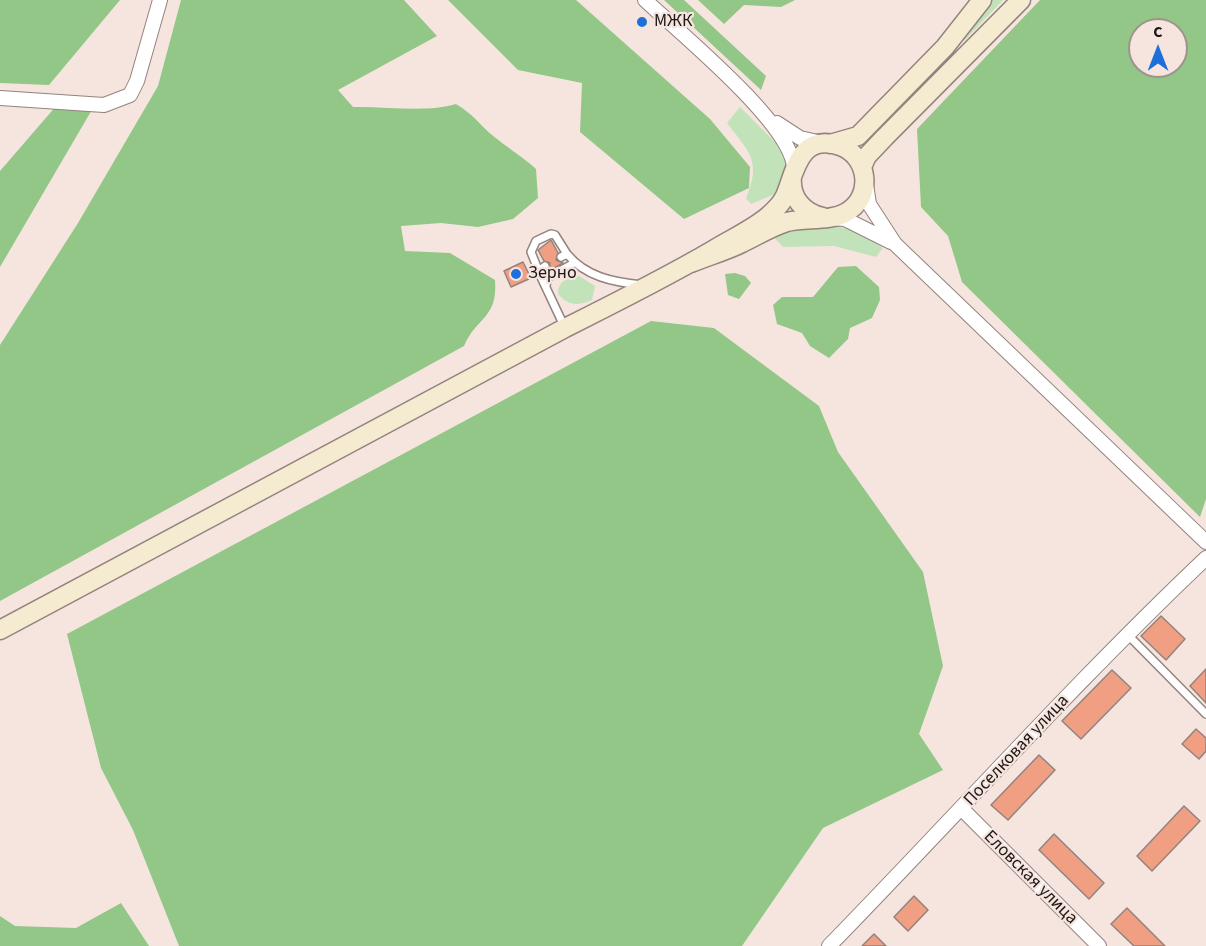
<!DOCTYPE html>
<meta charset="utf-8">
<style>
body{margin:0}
#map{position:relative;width:1206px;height:946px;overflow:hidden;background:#f6e5df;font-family:"Source Sans 3",sans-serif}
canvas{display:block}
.north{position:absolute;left:1128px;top:18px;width:60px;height:60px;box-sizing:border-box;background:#f6e5df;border:2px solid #9f938e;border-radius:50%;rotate:0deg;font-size:16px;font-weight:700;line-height:24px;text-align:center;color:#1d1715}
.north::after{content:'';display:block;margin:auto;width:21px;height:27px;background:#1d70da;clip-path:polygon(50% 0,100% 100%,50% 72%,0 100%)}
</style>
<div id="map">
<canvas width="1206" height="946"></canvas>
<div class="north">С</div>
</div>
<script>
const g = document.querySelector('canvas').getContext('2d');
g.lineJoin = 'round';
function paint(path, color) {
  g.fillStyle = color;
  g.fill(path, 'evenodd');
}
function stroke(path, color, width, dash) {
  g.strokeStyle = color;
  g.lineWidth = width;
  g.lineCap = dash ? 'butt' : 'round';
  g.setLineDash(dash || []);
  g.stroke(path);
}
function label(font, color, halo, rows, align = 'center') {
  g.font = font + ' "Source Sans 3",sans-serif';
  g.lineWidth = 4.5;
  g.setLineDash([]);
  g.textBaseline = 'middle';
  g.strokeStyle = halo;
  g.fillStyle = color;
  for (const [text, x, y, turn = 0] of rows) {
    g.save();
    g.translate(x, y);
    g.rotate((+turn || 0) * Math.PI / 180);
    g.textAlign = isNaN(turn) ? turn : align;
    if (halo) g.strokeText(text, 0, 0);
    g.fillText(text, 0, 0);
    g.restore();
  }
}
const green = new Path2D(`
 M988,0H1003L963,42Z
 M740,107L776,143L785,160V178L775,194L751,204L746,198C762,161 749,152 727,123Z
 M835,225L863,234L883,248L876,257L834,246L783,247L774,237L791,229Z
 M576,274L595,286L592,300C577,306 569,306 558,294C558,282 566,278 576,274Z`);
const forest = new Path2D(`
 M0,0H120L49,85L0,83Z
 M181,0H404L437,36L338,90L353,107C386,106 426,113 456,104C473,114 478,123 492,135C506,147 522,156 536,169L538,198L513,219L478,227L441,223L401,226L405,251L450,253L495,280C498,319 477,316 464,346L0,601V345L78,223L158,86Z
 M448,0H576L710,119L750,167L749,188L684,219L580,132L582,83L518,70Z
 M664,0H684L766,76L761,90Z
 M698,0H795L781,7L744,5L724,24Z
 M1040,0H1206V499L1200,517L962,282L948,236L921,207L917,129ZM1140,30H1176V66H1140Z
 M57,105L93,108L0,267V171Z
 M856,266L879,287L880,300L872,318L850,328L848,339L829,358L810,346L802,333L777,324L773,305L782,297H813L838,267Z
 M735,273L745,276L751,283L739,299L728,295L725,274Z
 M651,321L714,328L819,406L838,452L923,572L943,666L919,734L943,770L823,828L742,946H179L133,830L101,768L67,634Z
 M121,903L149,946H0V916L15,926L76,928Z`);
const building = new Path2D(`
 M551,240L558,253L556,260L563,263L549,271L550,263L544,261L538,250Z
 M523,262L531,278L511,287L504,271Z
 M1161,616L1185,639L1166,660L1141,636Z
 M1206,669V703L1190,686Z
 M1112,670L1131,688L1081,739L1062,721Z
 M1196,729L1206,738V751L1199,759L1182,744Z
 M1039,755L1055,770L1008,820L991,805Z
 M1184,806L1200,821L1152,871L1137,856Z
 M1054,834L1104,883L1089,899L1039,850Z
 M914,896L928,910L908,931L894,917Z
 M1127,908L1165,946H1134L1111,924Z
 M874,934L886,946H862Z`);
const service = new Path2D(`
 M561,257L567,254C586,277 613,282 642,285
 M545,266L541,269V277L565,328
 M541,277L531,252L536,241L551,234L555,235L567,254
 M546,286L547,278L574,263
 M1126,633L1206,714`);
const minor = new Path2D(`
 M645,0C681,34 788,121 794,166
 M0,98L104,105L130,95L137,81L160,0
 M777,123L800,138L822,143
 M866,184L869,204L895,244L1206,542
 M831,218L845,219L891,242
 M962,809L1099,946
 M829,946C955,817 1075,682 1206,558`);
const secondary = new Path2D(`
 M830,144L858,136L945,47L982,0
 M862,167L867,156L885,137L1021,0
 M792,177C790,197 803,213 823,217
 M0,630L565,328C615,303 665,278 713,250C731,239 751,230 767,217C774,211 781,205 785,196C795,173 799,132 840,146C869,156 874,198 845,213C828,222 805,217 787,222C771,227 757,236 742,243C726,251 708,256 691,263`);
const markers = [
 [642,22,6,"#1d70da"],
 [516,274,6,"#1d70da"]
];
const poiNames = [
 ["МЖК",654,22],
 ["Зерно",528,274]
];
const streetNames = [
 ["Поселковая улица",1017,751,-47],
 ["Еловская улица",1030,878,45]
];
paint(green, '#c2e2ba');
paint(forest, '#92c787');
paint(building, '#f09f83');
stroke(building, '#93837e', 1.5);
stroke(service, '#93837e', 10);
stroke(minor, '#93837e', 16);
stroke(secondary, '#93837e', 21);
stroke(service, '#fff', 7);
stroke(minor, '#fff', 14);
stroke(secondary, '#f4ebd0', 18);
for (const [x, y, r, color] of markers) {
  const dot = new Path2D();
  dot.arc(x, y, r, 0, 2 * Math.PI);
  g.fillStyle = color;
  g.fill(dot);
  stroke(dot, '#f6e5df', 2);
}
label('18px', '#1d1715', '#f6e5df', poiNames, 'left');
label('18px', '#1d1715', '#f6e5df', streetNames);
</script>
